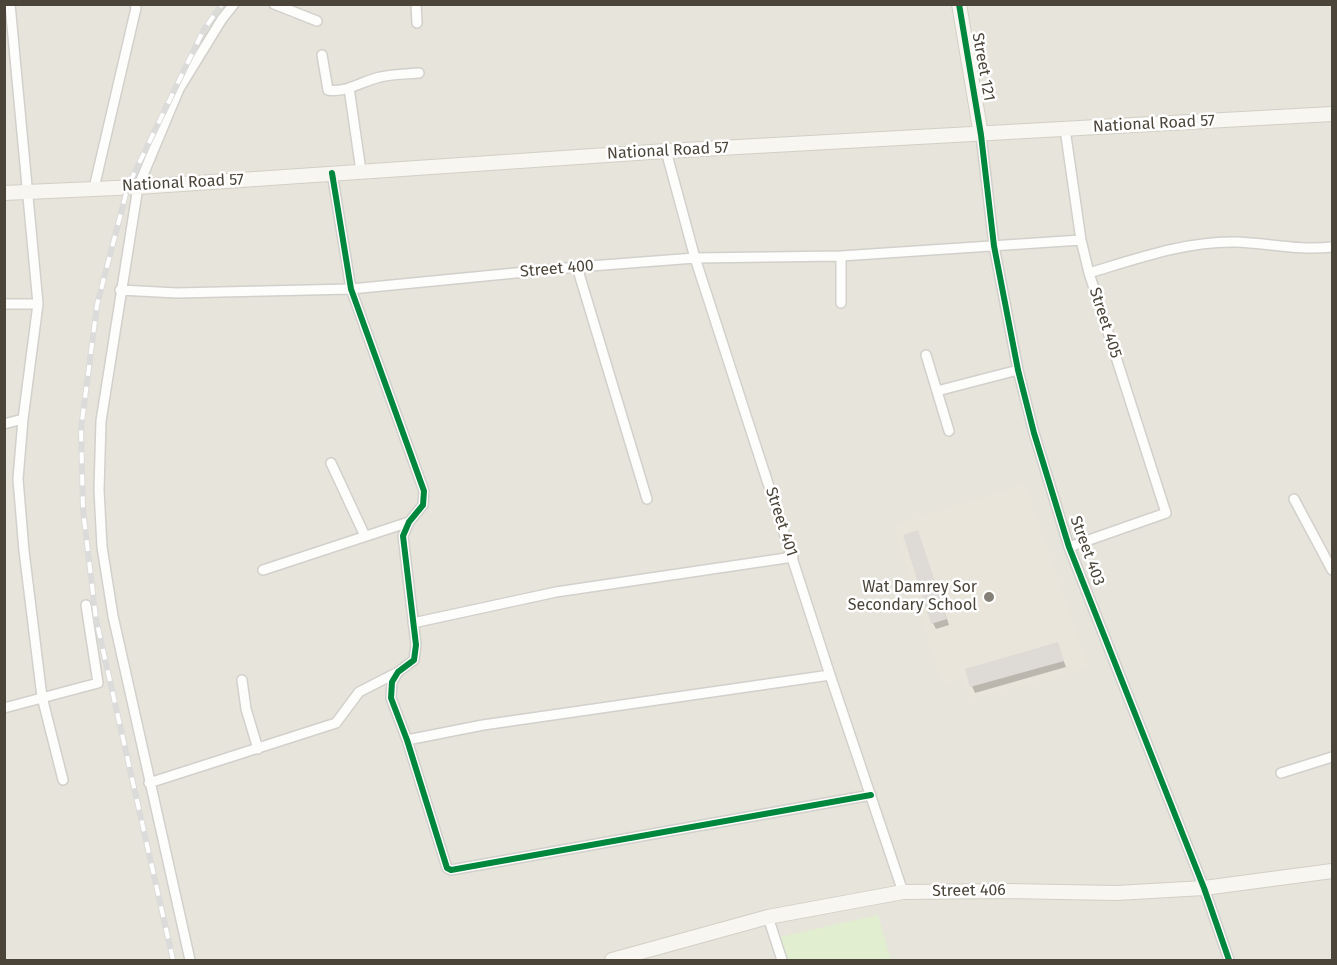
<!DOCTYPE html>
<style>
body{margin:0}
#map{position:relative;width:1337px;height:965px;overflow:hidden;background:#f4f2ee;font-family:"Fira Sans",sans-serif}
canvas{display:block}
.frame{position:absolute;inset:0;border:6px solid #4b4439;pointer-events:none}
</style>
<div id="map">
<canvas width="1337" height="965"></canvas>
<div class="frame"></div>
</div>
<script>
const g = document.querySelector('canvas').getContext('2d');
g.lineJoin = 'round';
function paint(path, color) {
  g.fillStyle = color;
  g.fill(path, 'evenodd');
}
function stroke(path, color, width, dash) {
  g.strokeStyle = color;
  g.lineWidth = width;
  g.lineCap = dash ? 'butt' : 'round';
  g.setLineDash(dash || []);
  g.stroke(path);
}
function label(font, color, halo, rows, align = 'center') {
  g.font = font + ' "Fira Sans",sans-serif';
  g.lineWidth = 5;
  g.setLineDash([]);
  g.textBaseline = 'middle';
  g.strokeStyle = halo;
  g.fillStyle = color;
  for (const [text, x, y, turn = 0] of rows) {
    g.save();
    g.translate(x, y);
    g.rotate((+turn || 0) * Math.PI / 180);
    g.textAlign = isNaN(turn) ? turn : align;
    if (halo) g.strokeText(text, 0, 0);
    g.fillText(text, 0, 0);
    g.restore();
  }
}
const residential = new Path2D(`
 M5,5H1332V960H5Z`);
const education = new Path2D(`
 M1025,484L1089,668L970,699L963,677L942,684L893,525Z`);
const green = new Path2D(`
 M878,915L891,960H787L780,937Z`);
const shadow = new Path2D(`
 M918,532L949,625L936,629L933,623Z
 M1057,644L1066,667L975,693L972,686Z`);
const building = new Path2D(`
 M918,530L947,619L931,624L903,535Z
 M1058,642L1064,661L970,687L965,669Z`);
const street = new Path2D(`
 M10,4L38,304L23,419L18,479L24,551L42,697L63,780
 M274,4L317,21
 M416,4L417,23
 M322,55L328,90C346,93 362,81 380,77C392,74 406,74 419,73
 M349,88L361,171
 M1065,129L1081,240L1089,273L1166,513L1069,547
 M981,135L994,246L1018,370L1034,433L1069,547L1204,888L1229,960
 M666,151L695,258L830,675L903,892
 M332,173L351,289L424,491L423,505L409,522L403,536L416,645L414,660L398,672L392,682L391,698L407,740L447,868L451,870L871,795
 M94,188L136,8L135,4
 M841,256V303
 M577,267L647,499
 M1089,273C1136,259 1186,241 1235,242C1268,243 1299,251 1332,247
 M120,290L177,293L351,289L577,267L695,258L841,256L1081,240
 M4,304H38
 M926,355L949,431
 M937,391L1018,370
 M4,424L23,419
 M331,463L365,536
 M1294,499L1332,570
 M263,570L409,522
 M413,623L556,592L793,557
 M242,680L246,709L258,749
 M4,708L98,683L86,605
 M407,740L483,725L830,675
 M1281,773L1332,757
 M149,783L336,723L359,692L398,672
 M768,917L782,960
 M190,960L113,616L102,547L99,490L101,421L138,187L179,89L222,19L234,4`);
const secondary = new Path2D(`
 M959,4L981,135
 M4,193L138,187L666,151L1332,114
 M612,960L768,917L903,892L1008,891L1116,893L1204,888L1332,871`);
const rail = new Path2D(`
 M173,960L96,619L83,510L81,429L97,305L128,186L203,31L222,4`);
const cycleway = new Path2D(`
 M959,4L981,135L994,246L1018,370L1034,433L1069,547L1204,888L1229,960
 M332,173L351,289L424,491L423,505L409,522L403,536L416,645L414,660L398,672L392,682L391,698L407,740L447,868L451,870L871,795`);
const markers = [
 [989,597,6,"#868178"]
];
const streetNames = [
 ["Street 121",983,67,80],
 ["National Road 57",1154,124,-3],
 ["National Road 57",668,151,-3],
 ["National Road 57",183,183,-3],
 ["Street 400",557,269,-5],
 ["Street 405",1105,323,72],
 ["Street 401",781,522,72],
 ["Street 403",1087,551,70],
 ["Street 406",969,891,-1]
];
const poiNames = [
 ["Wat Damrey Sor",977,588],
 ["Secondary School",977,606]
];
paint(residential, '#e7e4dc');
paint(education, '#eae5da');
paint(green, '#e1eecf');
paint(shadow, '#0003');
paint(building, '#dedbd6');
stroke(street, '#d2d0cb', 12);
stroke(secondary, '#d3cfc5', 16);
stroke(street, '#fdfdfc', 9);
stroke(secondary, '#f7f6f1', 14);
stroke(rail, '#dbdbda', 6);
stroke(rail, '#fff', 4, [11]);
stroke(cycleway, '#00873e', 6);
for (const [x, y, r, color] of markers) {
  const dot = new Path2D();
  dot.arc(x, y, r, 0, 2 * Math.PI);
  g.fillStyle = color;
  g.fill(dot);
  stroke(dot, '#fff', 2);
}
label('16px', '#4b4439', '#fff', streetNames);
label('16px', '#4b4439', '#fff', poiNames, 'right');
</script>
